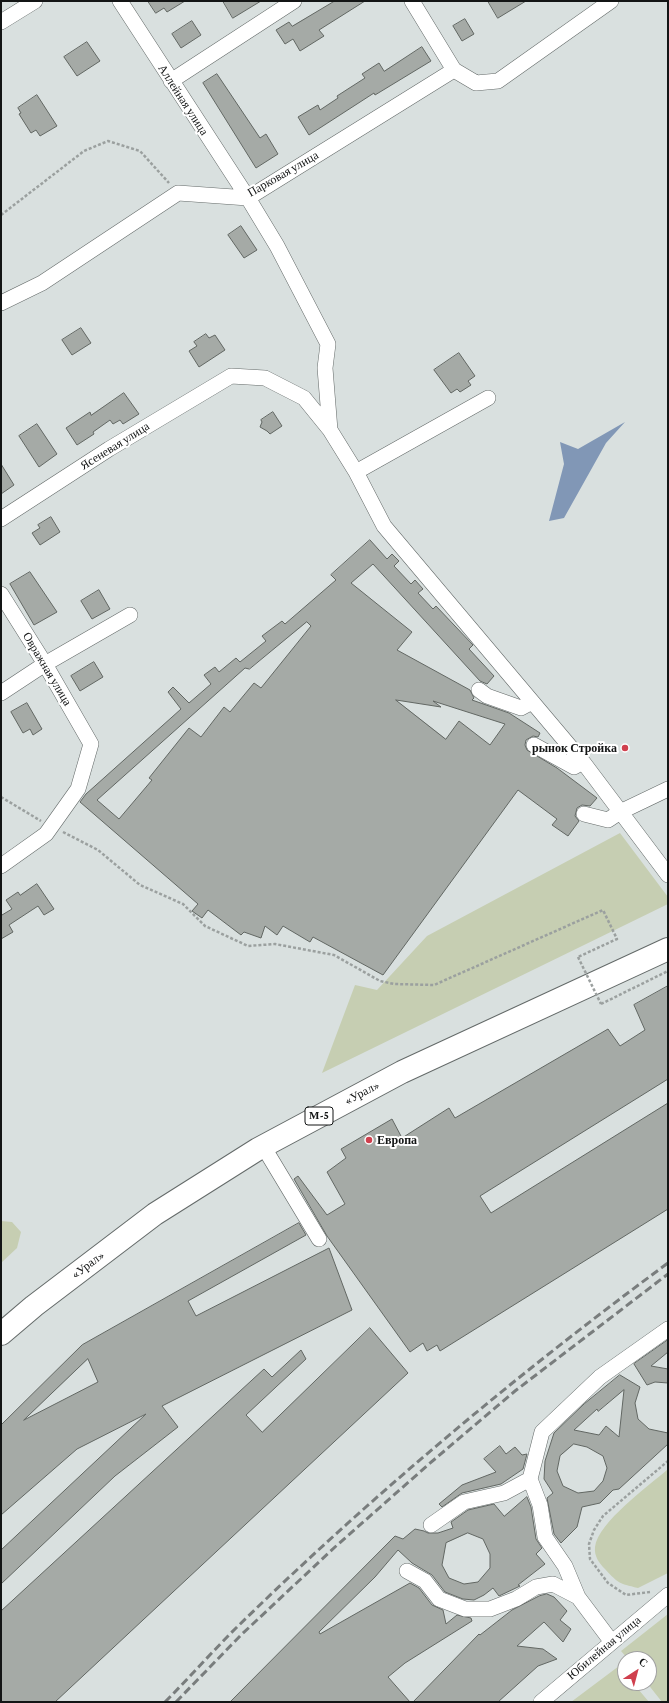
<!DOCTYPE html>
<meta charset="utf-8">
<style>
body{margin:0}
#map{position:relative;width:669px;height:1703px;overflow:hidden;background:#d9e0df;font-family:"Crimson Pro",serif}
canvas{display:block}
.frame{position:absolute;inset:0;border:2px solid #131515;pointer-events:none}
.north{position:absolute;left:617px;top:1651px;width:40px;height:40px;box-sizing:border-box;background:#fff;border:1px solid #a1a1a1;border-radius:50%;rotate:36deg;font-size:11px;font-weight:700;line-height:16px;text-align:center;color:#131515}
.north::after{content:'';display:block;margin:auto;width:14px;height:18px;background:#d0404e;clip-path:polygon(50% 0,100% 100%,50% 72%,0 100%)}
</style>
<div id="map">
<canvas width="669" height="1703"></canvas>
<div class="frame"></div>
<div class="north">С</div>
</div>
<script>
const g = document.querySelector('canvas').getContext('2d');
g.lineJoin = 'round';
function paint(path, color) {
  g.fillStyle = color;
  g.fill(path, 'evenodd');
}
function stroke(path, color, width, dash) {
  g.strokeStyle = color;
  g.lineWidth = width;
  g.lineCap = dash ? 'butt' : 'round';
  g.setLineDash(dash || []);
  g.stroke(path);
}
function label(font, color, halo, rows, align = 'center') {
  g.font = font + ' "Crimson Pro",serif';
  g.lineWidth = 4;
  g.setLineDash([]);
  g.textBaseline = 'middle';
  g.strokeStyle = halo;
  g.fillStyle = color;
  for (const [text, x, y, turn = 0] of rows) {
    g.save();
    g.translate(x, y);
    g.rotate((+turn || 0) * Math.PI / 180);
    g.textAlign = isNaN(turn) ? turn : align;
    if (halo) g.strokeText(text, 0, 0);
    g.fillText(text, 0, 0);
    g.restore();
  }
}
const green = new Path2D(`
 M620,833L668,897V904L322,1073L355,985L377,990L427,936Z
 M1,1221L12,1222L21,1232L17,1248L1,1263Z
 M668,1469V1573L638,1588C618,1583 619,1584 605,1569C599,1563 594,1556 595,1547C598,1522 649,1486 668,1469Z
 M668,1614V1669L667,1671L668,1673V1702H662L647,1683H649V1659H628L621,1651Z
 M619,1666L625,1673V1683H633L649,1702H571Z`);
const water = new Path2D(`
 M625,422L606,443L564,518L549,521L564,464L560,442L578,449Z`);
const building = new Path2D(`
 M148,1H185L167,12L164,8L156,13Z
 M223,1H261L233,18Z
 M335,1H365L319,30L324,36L300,51L293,39L285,44L276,30L289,22L292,26Z
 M488,1H526L498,18Z
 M465,19L474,34L462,41L453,26Z
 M192,21L201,35L181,48L172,34Z
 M87,42L100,61L77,76L64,57Z
 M422,47L431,61L375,95L374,93L309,135L298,117L318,105L320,110L338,98L337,96L365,78L362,74L379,63L384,71Z
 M217,74L260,138L266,134L278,154L256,168L203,83Z
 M37,95L57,126L40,136L36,130L31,133L19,114L21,113L18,108Z
 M241,226L257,250L244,258L228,235Z
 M81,328L91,343L72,355L62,340Z
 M206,334L209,338L215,335L225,350L199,367L189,351L197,346L194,342Z
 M459,353L475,376L468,381L471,385L460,392L457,389L451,393L434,370Z
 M124,393L139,414L123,424L120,420L113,424L110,420L93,432L94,434L77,445L66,428L90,412L91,415Z
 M273,412L282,426L270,434L267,431L260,427L262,422L261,420Z
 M37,424L57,454L39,467L19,436Z
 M1,464L14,485L1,494Z
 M51,517L60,532L40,545L32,533L40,528L38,525Z
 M370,540L387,559L392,554L399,561L394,566L411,584L415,580L423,589L418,593L433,609L436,606L473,645L469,649L494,676L487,684L480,681L373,564L351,583L412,632L397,650L470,690L474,698L472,700L509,713L540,733L538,737L533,736L526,740L525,745L527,750L557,768L597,798L590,806L582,805L577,808L575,816L579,821L568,836L552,825L557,819L518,790L383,975L313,937L310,942L283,926L277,935L265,926L261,938L244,932L241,935L208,910L202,918L192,911L198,904L80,802L86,794L181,709L168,692L173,687L189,703L211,684L204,675L215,667L219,672L236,658L240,662L266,641L262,636L282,621L285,624L336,580L331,575ZM307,622L311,626L261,688L254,683L230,712L224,707L201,737L189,728L149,778L152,780L119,819L97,800L245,668L249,669ZM396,700L441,707L433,701L505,724L490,745L459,721L446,739Z
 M30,572L57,612L34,625L10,584Z
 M99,590L110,609L92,619L81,601Z
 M94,662L103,677L80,691L71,676Z
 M27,703L42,729L33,735L30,729L23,733L11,712Z
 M37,884L54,909L44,915L38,906L9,925L13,932L1,939V913L2,915L12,909L6,900L18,892L20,895Z
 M668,986V1079L480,1196L491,1213L668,1103V1209L440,1351L437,1345L427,1351L423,1343L410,1352L327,1236L294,1179L298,1176L327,1215L345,1204L327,1172L346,1158L341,1149L392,1119L402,1138L449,1108L455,1118L608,1029L620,1046L645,1030L634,1005Z
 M299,1223L306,1235L188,1301L196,1316L329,1248L352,1310L162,1406L178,1427L115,1476L1,1584V1550L146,1414L77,1449L1,1515V1425L82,1345ZM88,1359L98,1382L24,1420Z
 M370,1328L408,1373L55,1702H1V1611L264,1369L272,1377L301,1350L306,1359L246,1415L262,1432Z
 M668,1340V1352L651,1366L668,1369V1383L655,1382L647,1385L634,1364Z
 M620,1375L640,1387L635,1403L638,1419L649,1429L668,1433V1444L619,1489L613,1490L600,1503L582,1507L577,1527L561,1543L554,1534L547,1498L553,1493L544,1479L545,1461L554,1433L584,1404ZM624,1390L619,1437L606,1426L599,1435L574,1430L597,1409L598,1411ZM574,1444L587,1447L603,1456L607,1468L603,1481L594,1491L578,1493L563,1486L557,1471L560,1456Z
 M500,1446L506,1454L515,1447L522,1455L527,1454L523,1469L501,1484L462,1493L442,1507L439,1504L462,1485L496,1472L484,1459Z
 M527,1497L531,1507L536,1539L542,1548L536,1554L545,1564L518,1585L520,1586L499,1596L493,1588L484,1595L474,1600L463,1599L445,1592L432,1575L412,1563L398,1550L375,1577L319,1632L320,1634L410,1583L419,1588L432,1605L443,1610L446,1624L457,1615L471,1618L472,1621L405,1663L388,1677L410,1702H230L395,1536L403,1539L415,1529L424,1531L428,1533H438L453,1528L451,1522L468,1510L494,1504L504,1516ZM468,1533L483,1539L490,1554V1568L478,1582L464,1584L449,1578L442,1565L446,1543Z
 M547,1594L554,1597L567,1611L560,1620L571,1629L563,1642L544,1622L517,1646L543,1649L557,1659L538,1666L498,1702H413L479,1634L480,1635L512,1610L539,1596Z`);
const path = new Path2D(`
 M1,215L84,151L108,141L140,151L169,183
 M1,797L41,821
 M63,832L98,850L140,885L183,904L205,926L248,946L275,944L334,955L380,981L394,984L434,985L603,910L617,939L578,957
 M601,1004L668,971
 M650,1592L626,1595L608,1583L590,1559L589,1544L594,1530L603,1516L668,1461`);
const minor = new Path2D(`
 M120,1L248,198L277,246L328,344L325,368L330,430
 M412,1L454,70L476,83L498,81L611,1
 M1,22L35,1
 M171,81L294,1
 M1,303L42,283L178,193L248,198L454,70
 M356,472L488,398
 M1,519L109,449L231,376L265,378L304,398L330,430L356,472L384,526L583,762L668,875
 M1,594L45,664L91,744L78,789L46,834L1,866
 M479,690L487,696L521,708L532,702
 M1,693L45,664L130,615
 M534,745L574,767L583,762
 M584,814L608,820L620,812L668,789
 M263,1146L319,1239
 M431,1525L464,1502L504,1493L530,1479
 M407,1571L425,1581L439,1599L465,1609H490L516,1599L536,1587L553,1584L578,1597
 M611,1641L578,1597L565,1566L545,1537L540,1505L530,1479L542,1432L600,1377L668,1329
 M541,1702L668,1595`);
const highway = new Path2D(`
 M1,1334L34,1306L155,1214L258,1149L402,1072L668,949`);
const rail = new Path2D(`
 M165,1702C189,1678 211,1653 235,1629C370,1497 516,1375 668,1263
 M176,1702L241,1635L335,1547L429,1464L515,1391L668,1274`);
const pathBridge = new Path2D(`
 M578,957L601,1004`);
const markers = [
 [625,748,4,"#d0404e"],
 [369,1140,4,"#d0404e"]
];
const shields = [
 [319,1116,28]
];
const shieldNames = [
 ["М-5",319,1116]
];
const streetNames = [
 ["Аллейная улица",183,100,57],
 ["Парковая улица",283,174,-30],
 ["Ясеневая улица",115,446,-32],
 ["Овражная улица",47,669,59],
 ["«Урал»",362,1093,-28],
 ["«Урал»",88,1265,-37],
 ["Юбилейная улица",604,1648,-40]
];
const poiNames = [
 ["рынок Стройка",617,748],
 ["Европа",377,1140,"left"]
];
paint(green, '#c6ceb2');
paint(water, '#8197b6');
paint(building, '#a5aaa6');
stroke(building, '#626763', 1);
stroke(minor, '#646a69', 16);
stroke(highway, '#646a69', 24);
stroke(path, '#9ba09f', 2.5, [3, 2]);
stroke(minor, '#fff', 15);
stroke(highway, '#fff', 22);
stroke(rail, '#797d7d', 3, [8, 4]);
stroke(pathBridge, '#9ba09f', 2.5, [3, 2]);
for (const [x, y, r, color] of markers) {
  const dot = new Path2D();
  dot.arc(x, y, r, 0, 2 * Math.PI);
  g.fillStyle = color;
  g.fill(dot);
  stroke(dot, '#fff', 1.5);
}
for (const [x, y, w] of shields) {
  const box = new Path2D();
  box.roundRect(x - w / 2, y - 9, w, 18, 3);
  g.fillStyle = '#fff';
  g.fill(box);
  stroke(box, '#131515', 1);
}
label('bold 11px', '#131515', null, shieldNames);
label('12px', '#131515', '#fff', streetNames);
label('bold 12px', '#131515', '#fff', poiNames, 'right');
</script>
